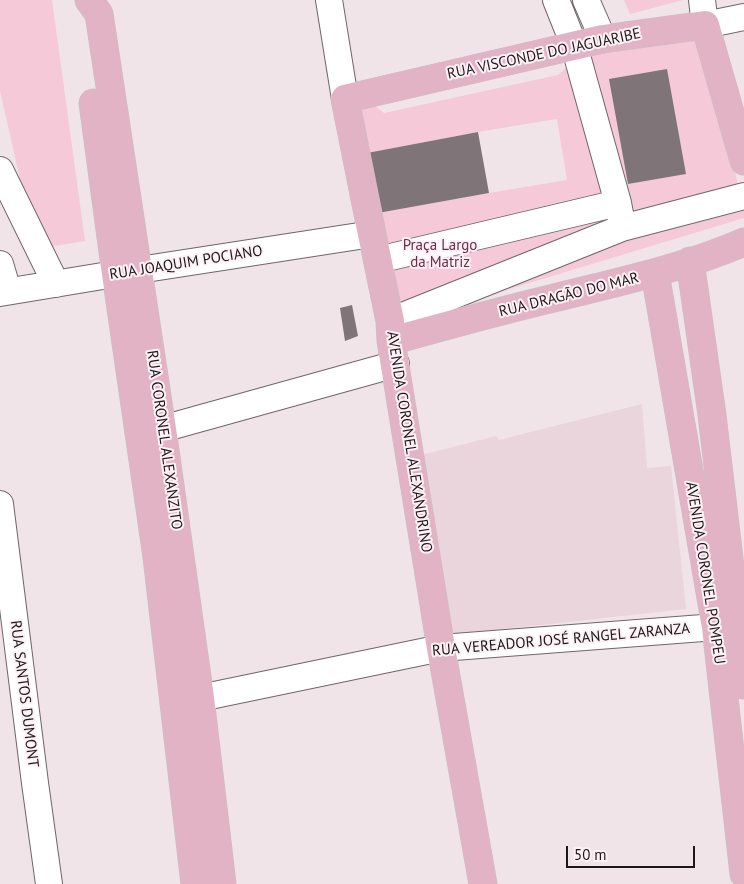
<!DOCTYPE html>
<meta charset="utf-8">
<style>
body{margin:0}
#map{position:relative;width:744px;height:884px;overflow:hidden;background:#f0e4e8;font-family:"PT Sans",sans-serif}
canvas{display:block}
.scale{position:absolute;left:566px;top:846px;width:129px;height:22px;box-sizing:border-box;border:2px solid #1c1819;border-top:0;padding-left:6px;font-size:15px;line-height:18px;white-space:nowrap;color:#1c1819;-webkit-text-stroke:4px #fef1f5;paint-order:stroke}
</style>
<div id="map">
<canvas width="744" height="884"></canvas>
<div class="scale">50 m</div>
</div>
<script>
const g = document.querySelector('canvas').getContext('2d');
g.lineJoin = 'round';
function paint(path, color) {
  g.fillStyle = color;
  g.fill(path, 'evenodd');
}
function stroke(path, color, width, dash) {
  g.strokeStyle = color;
  g.lineWidth = width;
  g.lineCap = dash ? 'butt' : 'round';
  g.setLineDash(dash || []);
  g.stroke(path);
}
function label(font, color, halo, rows, align = 'center') {
  g.font = font + ' "PT Sans",sans-serif';
  g.lineWidth = 4;
  g.setLineDash([]);
  g.textBaseline = 'middle';
  g.strokeStyle = halo;
  g.fillStyle = color;
  for (const [text, x, y, turn = 0] of rows) {
    g.save();
    g.translate(x, y);
    g.rotate((+turn || 0) * Math.PI / 180);
    g.textAlign = isNaN(turn) ? turn : align;
    if (halo) g.strokeText(text, 0, 0);
    g.fillText(text, 0, 0);
    g.restore();
  }
}
const built = new Path2D(`
 M642,404L647,468L671,466L686,609L450,635L421,455L496,436L499,440Z`);
const green = new Path2D(`
 M0,0H52L85,241L36,249L0,91Z
 M624,0H683L630,14Z
 M688,30L707,40L733,164L744,210V218L397,323L378,213L489,193L567,180L557,119L478,132L367,153L356,110L371,103L384,113L558,75L583,53ZM610,79L685,174L628,184Z`);
const building = new Path2D(`
 M667,69L686,174L628,184L609,79Z
 M478,132L489,193L378,213L367,153Z
 M352,305L358,336L345,341L340,308Z`);
const minor = new Path2D(`
 M329,0L345,99
 M556,0L574,45L618,203L621,219
 M586,0L603,39
 M702,0L705,25L744,17
 M0,170L56,284
 M378,260L618,203
 M0,264L8,291
 M0,293L139,270L372,234
 M390,321L622,228L744,196
 M142,433L162,429L396,364
 M0,504L35,783L49,884
 M178,699L200,698L441,648L716,627L738,625`);
const major = new Path2D(`
 M89,0L99,14L162,429L200,698L222,884
 M93,103L116,274L157,557L195,884
 M690,261L712,415L744,685
 M655,273L716,627L744,874
 M391,341C445,326 499,311 554,298C618,282 684,268 744,242
 M483,884L441,648L391,341L390,321L372,234L345,99L603,39L705,25L744,161`);
const streetNames = [
 ["RUA VISCONDE DO JAGUARIBE",544,54,-12],
 ["RUA JOAQUIM POCIANO",186,263,-9],
 ["RUA DRAGÃO DO MAR",569,295,-14],
 ["RUA CORONEL ALEXANZITO",164,440,82],
 ["AVENIDA CORONEL ALEXANDRINO",409,442,81],
 ["AVENIDA CORONEL POMPEU",705,573,81],
 ["RUA VEREADOR JOSÉ RANGEL ZARANZA",561,640,-5],
 ["RUA SANTOS DUMONT",24,694,83]
];
const parkNames = [
 ["Praça Largo",440,246],
 ["da Matriz",440,263]
];
paint(built, '#e9d5db');
paint(green, '#f5c9d7');
paint(building, '#7f7478');
stroke(minor, '#706669', 28);
stroke(major, '#c4c3c3', 29);
stroke(minor, '#fff', 26);
stroke(major, '#e2b3c4', 28);
label('15px', '#1c1819', '#fef1f5', streetNames);
label('15px', '#6d2b46', '#fef1f5', parkNames);
</script>
